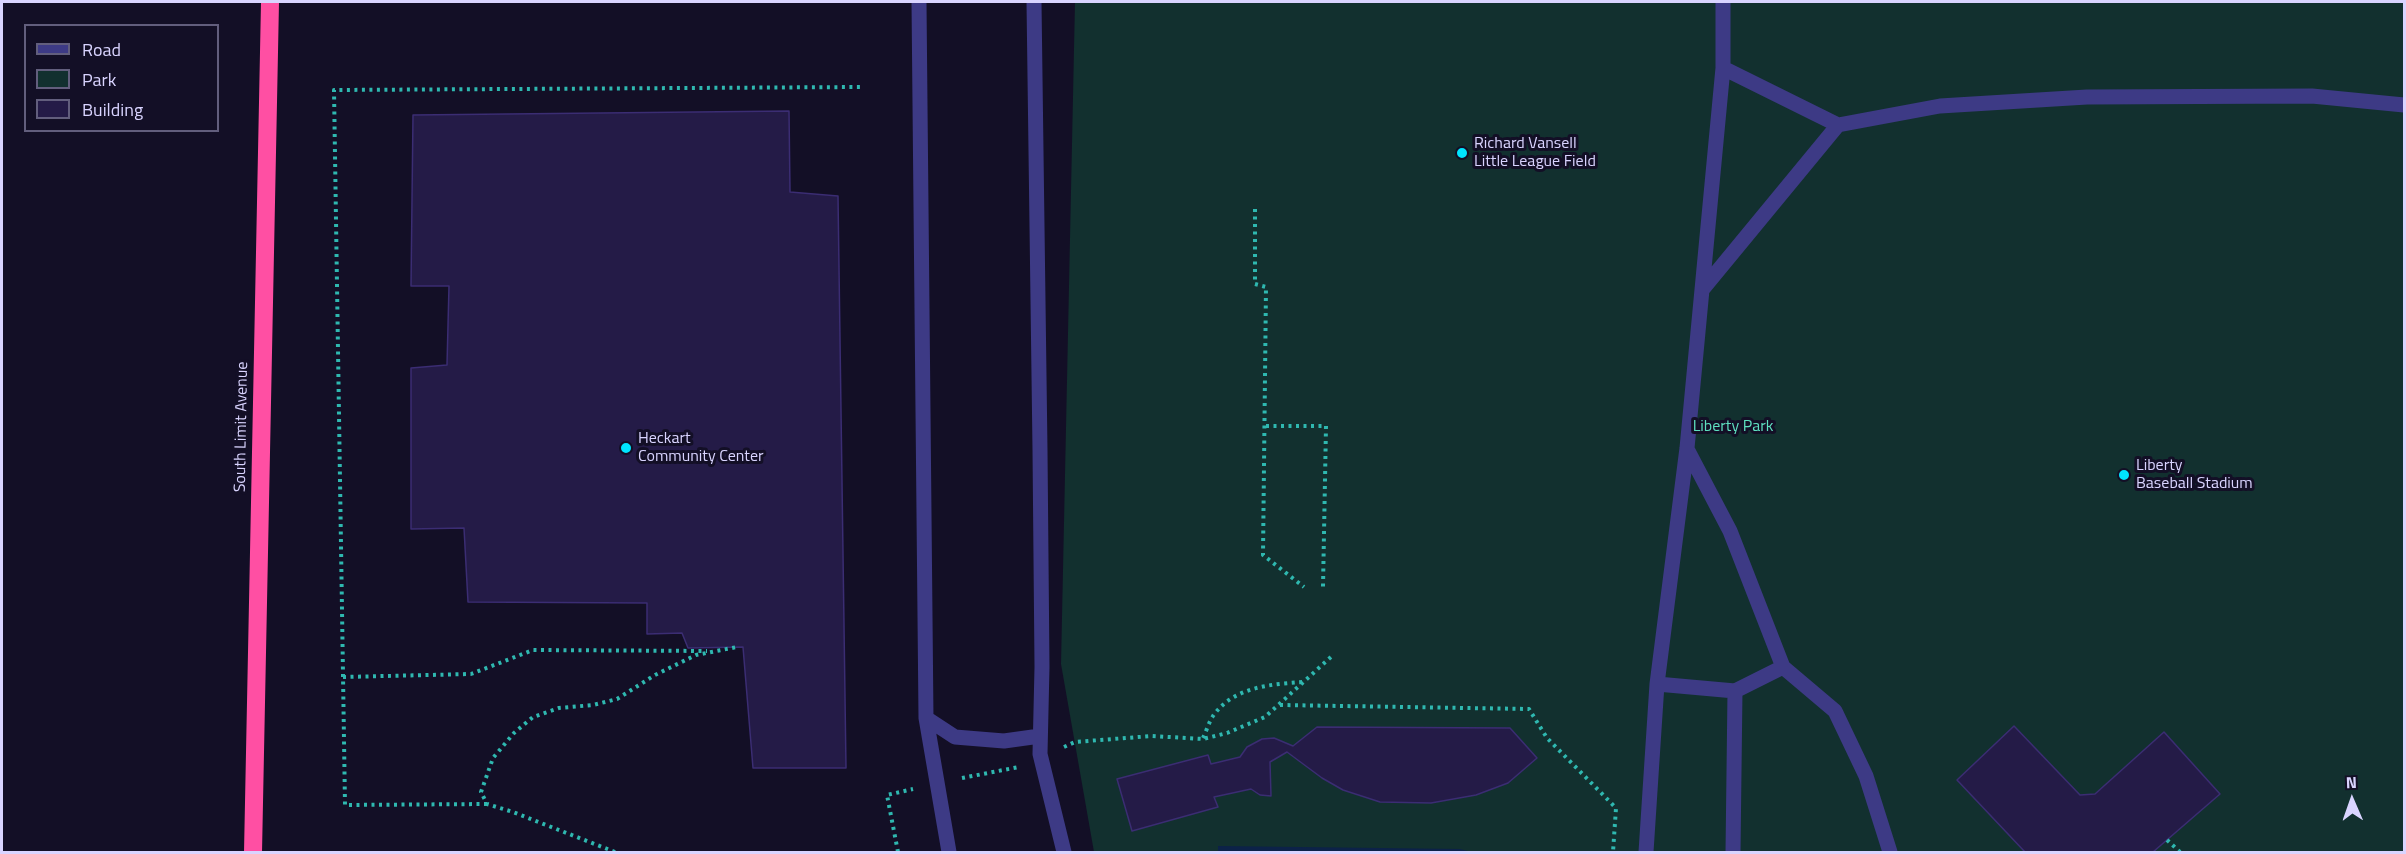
<!DOCTYPE html>
<style>
body{margin:0}
#map{position:relative;width:2406px;height:854px;overflow:hidden;background:#130f26;font-family:"Titillium Web",sans-serif}
canvas{display:block}
.frame{position:absolute;inset:0;border:3px solid #d9d4ff;pointer-events:none}
.legend{position:absolute;left:24px;top:24px;width:195px;height:108px;box-sizing:border-box;background:#130f26;border:2px solid #625e7d;margin:0;padding:8px 10px;list-style:none;font-size:18px;color:#d9d4ff}
.legend li{display:flex;align-items:center;gap:12px;height:30px}
.legend b{width:30px;border:2px solid #625e7d}
.north{position:absolute;left:2322px;top:770px;width:60px;height:60px;-webkit-text-stroke:4px #130f26;paint-order:stroke;rotate:358deg;font-size:16px;font-weight:700;line-height:24px;text-align:center;color:#d9d4ff}
.north::after{content:'';display:block;margin:auto;width:21px;height:27px;background:#d9d4ff;clip-path:polygon(50% 0,100% 100%,50% 72%,0 100%)}
</style>
<div id="map">
<canvas width="2406" height="854"></canvas>
<div class="frame"></div>
<ul class="legend">
<li><b style="height:8px;background:#3d3a85"></b>Road</li>
<li><b style="height:16px;background:#12302f"></b>Park</li>
<li><b style="height:16px;background:#241b47"></b>Building</li>
</ul>
<div class="north">N</div>
</div>
<script>
const g = document.querySelector('canvas').getContext('2d');
g.lineJoin = 'round';
function paint(path, color) {
  g.fillStyle = color;
  g.fill(path, 'evenodd');
}
function stroke(path, color, width, dash) {
  g.strokeStyle = color;
  g.lineWidth = width;
  g.lineCap = dash ? 'butt' : 'round';
  g.setLineDash(dash || []);
  g.stroke(path);
}
function label(font, color, halo, rows, align = 'center') {
  g.font = font + ' "Titillium Web",sans-serif';
  g.lineWidth = 6;
  g.setLineDash([]);
  g.textBaseline = 'middle';
  g.strokeStyle = halo;
  g.fillStyle = color;
  for (const [text, x, y, turn = 0] of rows) {
    g.save();
    g.translate(x, y);
    g.rotate((+turn || 0) * Math.PI / 180);
    g.textAlign = isNaN(turn) ? turn : align;
    if (halo) g.strokeText(text, 0, 0);
    g.fillText(text, 0, 0);
    g.restore();
  }
}
const green = new Path2D(`
 M1075,2H2404V852H1094L1061,664Z`);
const water = new Path2D(`
 M1218,846L1460,849L1471,852H1218Z`);
const building = new Path2D(`
 M789,111L790,192L838,196L846,768H753L743,647L688,648L682,633L647,634V603L468,602L464,528L411,529V368L447,365L449,286H411L413,115Z
 M2014,726L2080,795L2095,794L2164,732L2220,794L2153,852H2025L1957,780Z
 M1317,727L1510,728L1537,758L1508,783L1476,795L1431,803L1380,802L1343,790L1322,778L1287,752L1270,762L1271,796L1260,795L1251,789L1214,797L1218,807L1132,831L1117,779L1208,755L1211,764L1240,757L1247,747L1262,739L1274,738L1293,746Z`);
const path = new Path2D(`
 M1255,209V284L1266,287L1263,555L1304,587
 M1266,426H1326L1323,587
 M343,677L471,674L533,650L707,651
 M1280,705L1529,709L1547,738L1616,808L1613,852
 M1203,738C1206,732 1209,722 1213,716C1233,687 1271,684 1303,682
 M1064,747L1075,742L1152,736L1203,739L1227,733L1265,717L1332,656
 M962,778L1019,767
 M487,804L345,805L334,90L863,87
 M2167,840L2180,852
 M615,852L513,812L487,804L481,792L493,758L514,733L533,717L559,708L593,705L617,699L655,675L696,655L737,647
 M898,852L887,795L913,789`);
const minor = new Path2D(`
 M919,2L926,718L949,852
 M1034,2L1040,450L1042,667L1040,754L1064,852
 M1723,68L1838,125L1940,106L2087,97L2312,96L2404,105
 M1702,290L1838,125
 M1687,449L1730,531L1783,667L1835,711L1866,776L1890,852
 M1657,684L1735,691L1783,667
 M926,718L955,737L1004,741L1040,736
 M1646,852L1657,684L1687,448L1723,68V2
 M1733,852L1735,691`);
const highway = new Path2D(`
 M253,852L270,2`);
const markers = [
 [1462,153,6,"#00e5ff"],
 [626,448,6,"#00e5ff"],
 [2124,475,6,"#00e5ff"]
];
const poiNames = [
 ["Richard Vansell",1474,144],
 ["Little League Field",1474,162],
 ["Heckart",638,439],
 ["Community Center",638,457],
 ["Liberty",2136,466],
 ["Baseball Stadium",2136,484]
];
const streetNames = [
 ["South Limit Avenue",242,427,-89]
];
const parkNames = [
 ["Liberty Park",1733,427]
];
paint(green, '#12302f');
paint(water, '#0c2248');
paint(building, '#241b47');
stroke(building, '#3b2d73', 1.5);
stroke(path, '#2fb8b0', 4, [3, 4.5]);
stroke(minor, '#3d3a85', 15);
stroke(highway, '#ff4fa3', 18);
for (const [x, y, r, color] of markers) {
  const dot = new Path2D();
  dot.arc(x, y, r, 0, 2 * Math.PI);
  g.fillStyle = color;
  g.fill(dot);
  stroke(dot, '#130f26', 2);
}
label('16px', '#d9d4ff', '#130f26', poiNames, 'left');
label('16px', '#d9d4ff', '#130f26', streetNames);
label('16px', '#5fe0c0', '#130f26', parkNames);
</script>
